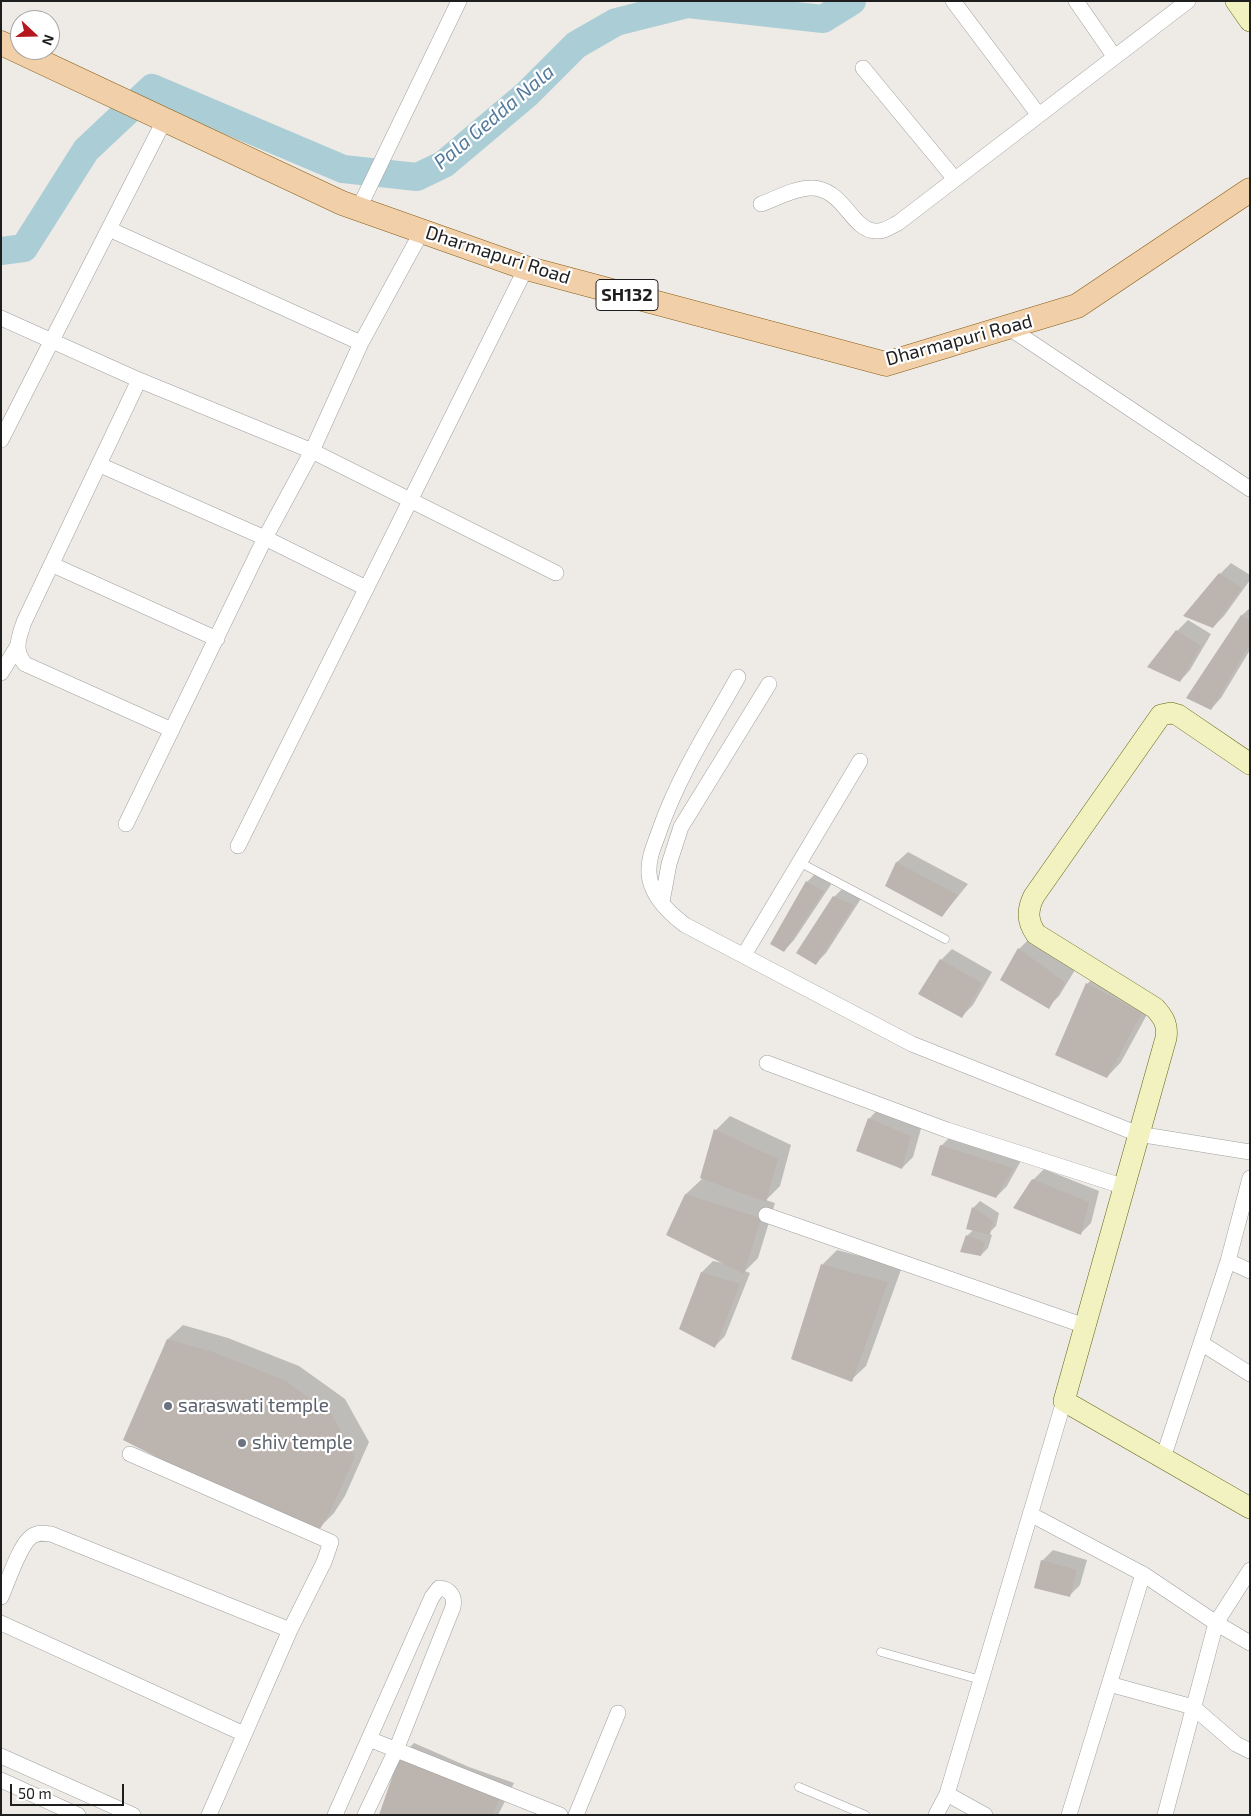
<!DOCTYPE html>
<style>
body{margin:0}
#map{position:relative;width:1251px;height:1816px;overflow:hidden;background:#eeebe6;font-family:"Exo 2",sans-serif}
canvas{display:block}
.frame{position:absolute;inset:0;border:2px solid #1e1e1e;pointer-events:none}
.north{position:absolute;left:10px;top:10px;width:50px;height:50px;box-sizing:border-box;background:#fff;border:1px solid #a5a5a5;border-radius:50%;rotate:111deg;font-size:14px;font-weight:700;line-height:20px;text-align:center;color:#1e1e1e}
.north::after{content:'';display:block;margin:auto;width:18px;height:22px;background:#b4181e;clip-path:polygon(50% 0,100% 100%,50% 72%,0 100%)}
.scale{position:absolute;left:10px;top:1784px;width:114px;height:22px;box-sizing:border-box;border:2px solid #1e1e1e;border-top:0;padding-left:6px;font-size:15px;line-height:18px;white-space:nowrap;color:#1e1e1e;-webkit-text-stroke:4px #fff;paint-order:stroke}
</style>
<div id="map">
<canvas width="1251" height="1816"></canvas>
<div class="frame"></div>
<div class="north">N</div>
<div class="scale">50 m</div>
</div>
<script>
const g = document.querySelector('canvas').getContext('2d');
g.lineJoin = 'round';
function paint(path, color) {
  g.fillStyle = color;
  g.fill(path, 'evenodd');
}
function stroke(path, color, width, dash) {
  g.strokeStyle = color;
  g.lineWidth = width;
  g.lineCap = dash ? 'butt' : 'round';
  g.setLineDash(dash || []);
  g.stroke(path);
}
function label(font, color, halo, rows, align = 'center') {
  g.font = font + ' "Exo 2",sans-serif';
  g.lineWidth = 4.5;
  g.setLineDash([]);
  g.textBaseline = 'middle';
  g.strokeStyle = halo;
  g.fillStyle = color;
  for (const [text, x, y, turn = 0] of rows) {
    g.save();
    g.translate(x, y);
    g.rotate((+turn || 0) * Math.PI / 180);
    g.textAlign = isNaN(turn) ? turn : align;
    if (halo) g.strokeText(text, 0, 0);
    g.fillText(text, 0, 0);
    g.restore();
  }
}
const shadow = new Path2D(`
 M1231,563L1250,575V580L1224,616L1213,627L1220,574Z
 M1250,608V650L1221,698L1211,709L1241,616Z
 M1188,620L1211,634L1190,670L1180,681L1177,631Z
 M908,852L968,884L942,916L887,885L897,862Z
 M818,871L834,880L794,940L784,951L807,882Z
 M845,886L864,894L826,953L815,964L834,897Z
 M1030,938L1075,970L1059,996L1048,1007L1019,949Z
 M952,949L992,972L973,1005L962,1016L941,960Z
 M1101,970L1156,998L1121,1062L1107,1077L1087,984Z
 M879,1108L922,1125L913,1157L902,1168L869,1119Z
 M730,1116L791,1145L780,1186L766,1200L775,1203L758,1258L745,1271L750,1273L725,1336L715,1346L680,1329L702,1272L713,1261L728,1264L686,1194L703,1178L716,1130Z
 M952,1135L1023,1157L1007,1186L996,1197L941,1146Z
 M1044,1169L1099,1191L1091,1223L1080,1234L1033,1180Z
 M980,1201L999,1213L996,1226L988,1234L992,1235L988,1248L981,1255L962,1251L968,1235L974,1229L967,1228L973,1208Z
 M837,1250L902,1267L866,1366L851,1380L823,1264Z
 M183,1325L228,1338L299,1366L345,1399L369,1442L345,1496L334,1513L319,1528L125,1439L168,1339Z
 M1053,1550L1087,1560L1080,1585L1069,1596L1042,1561Z
 M414,1743L469,1767L514,1783L498,1815H380L400,1757Z`);
const river = new Path2D(`
 M1,251L24,248L86,150L152,88L343,169L417,177L444,164L527,94L576,45L616,22L688,4L823,19L852,1`);
const building = new Path2D(`
 M1219,573L1242,588L1213,628L1183,616Z
 M1241,615L1250,620V644L1211,710L1186,698Z
 M1176,630L1201,646L1180,682L1147,667Z
 M896,862L958,895L942,917L885,886Z
 M806,881L824,891L784,952L770,944Z
 M833,896L854,905L816,965L796,953Z
 M1018,948L1065,982L1049,1009L1000,980Z
 M940,959L982,983L962,1018L918,994Z
 M1086,983L1142,1013L1107,1078L1055,1055Z
 M868,1118L911,1136L902,1169L856,1151Z
 M714,1129L778,1159L766,1202L700,1178Z
 M940,1145L1013,1168L996,1198L931,1175Z
 M1032,1179L1089,1202L1081,1235L1013,1208Z
 M685,1194L761,1218L744,1274L666,1235Z
 M972,1207L993,1221L990,1235L966,1229Z
 M966,1235L985,1242L981,1256L960,1252Z
 M821,1264L888,1282L852,1382L791,1359Z
 M701,1272L740,1284L715,1348L679,1329Z
 M167,1339L213,1352L284,1380L331,1413L355,1457L330,1512L320,1529L186,1472L123,1440Z
 M1041,1560L1077,1570L1070,1597L1034,1588Z
 M399,1757L454,1781L501,1797L492,1815H379Z`);
const lane = new Path2D(`
 M799,862L945,939
 M881,1652L981,1680
 M799,1787L865,1815`);
const street = new Path2D(`
 M953,1L1038,114
 M1076,1L1114,56
 M863,68L954,178
 M761,204C775,199 795,188 810,188C844,187 851,231 876,231C883,232 892,226 898,223L1188,1
 M359,208L459,1
 M111,230L361,343
 M1,318L139,380L312,451L556,573
 M1008,327L1250,489
 M139,380L24,622C19,637 13,650 25,664L172,730
 M1,440L165,119
 M100,465L265,538L366,588
 M53,565L217,639
 M1,673L17,647
 M738,677C710,727 679,775 660,829C655,844 648,857 649,873C650,894 669,913 685,925L912,1044L1138,1134L1250,1152
 M126,824L265,538L312,451L361,343L422,231
 M238,846L526,268
 M662,902L669,864L681,827L769,684
 M744,955L860,761
 M767,1063L947,1130L1125,1187
 M766,1215L1085,1326
 M1228,1261L1250,1271
 M1201,1343L1250,1374
 M130,1454L331,1542L324,1562L290,1630L209,1815
 M1163,1458L1228,1261L1250,1178
 M1030,1514L1143,1574L1216,1623L1250,1570
 M1,1597C8,1582 19,1546 31,1537C37,1532 44,1533 51,1534L290,1630
 M1,1623L244,1734
 M1109,1684L1193,1707L1236,1744L1250,1751
 M369,1739L560,1815
 M1,1756L133,1815
 M1,1780L78,1815
 M947,1794L1064,1401
 M335,1815L432,1597L439,1588C451,1589 455,1597 453,1607L396,1750L365,1815
 M576,1815L618,1713
 M936,1815L947,1794L985,1815
 M1069,1815L1143,1574
 M1165,1815L1216,1623L1250,1643`);
const secondary = new Path2D(`
 M1236,1L1250,21
 M1250,764L1178,715L1171,713L1161,715L1034,896C1027,910 1027,921 1036,934L1155,1008C1164,1018 1168,1025 1166,1038L1064,1401L1250,1508`);
const primary = new Path2D(`
 M1,43L342,203L526,268L886,364L1077,306L1250,190`);
const markers = [
 [168,1406,5,"#6b7280"],
 [242,1443,5,"#6b7280"]
];
const shields = [
 [627,295,62]
];
const shieldNames = [
 ["SH132",627,295]
];
const streetNames = [
 ["Dharmapuri Road",498,255,18],
 ["Dharmapuri Road",959,340,-15]
];
const worshipNames = [
 ["saraswati temple",178,1406],
 ["shiv temple",252,1443]
];
const waterNames = [
 ["Pala Gedda Nala",494,117,-40]
];
paint(shadow, '#0003');
stroke(river, '#abced6', 28);
paint(building, '#bbb4af');
stroke(lane, '#9f9f9f', 9);
stroke(street, '#9f9f9f', 16);
stroke(secondary, '#636912', 22);
stroke(primary, '#875c12', 25);
stroke(lane, '#fff', 8);
stroke(street, '#fff', 15);
stroke(secondary, '#f1f2c0', 21);
stroke(primary, '#f1cfa8', 24);
for (const [x, y, r, color] of markers) {
  const dot = new Path2D();
  dot.arc(x, y, r, 0, 2 * Math.PI);
  g.fillStyle = color;
  g.fill(dot);
  stroke(dot, '#fff', 2);
}
for (const [x, y, w] of shields) {
  const box = new Path2D();
  box.roundRect(x - w / 2, y - 15.5, w, 31, 4);
  g.fillStyle = '#fff';
  g.fill(box);
  stroke(box, '#1e1e1e', 1);
}
label('bold 18px', '#1e1e1e', null, shieldNames);
label('19px', '#1e1e1e', '#fff', streetNames);
label('19px', '#5b616d', '#fff', worshipNames, 'left');
label('italic 20px', '#537a9b', '#fff', waterNames);
</script>
